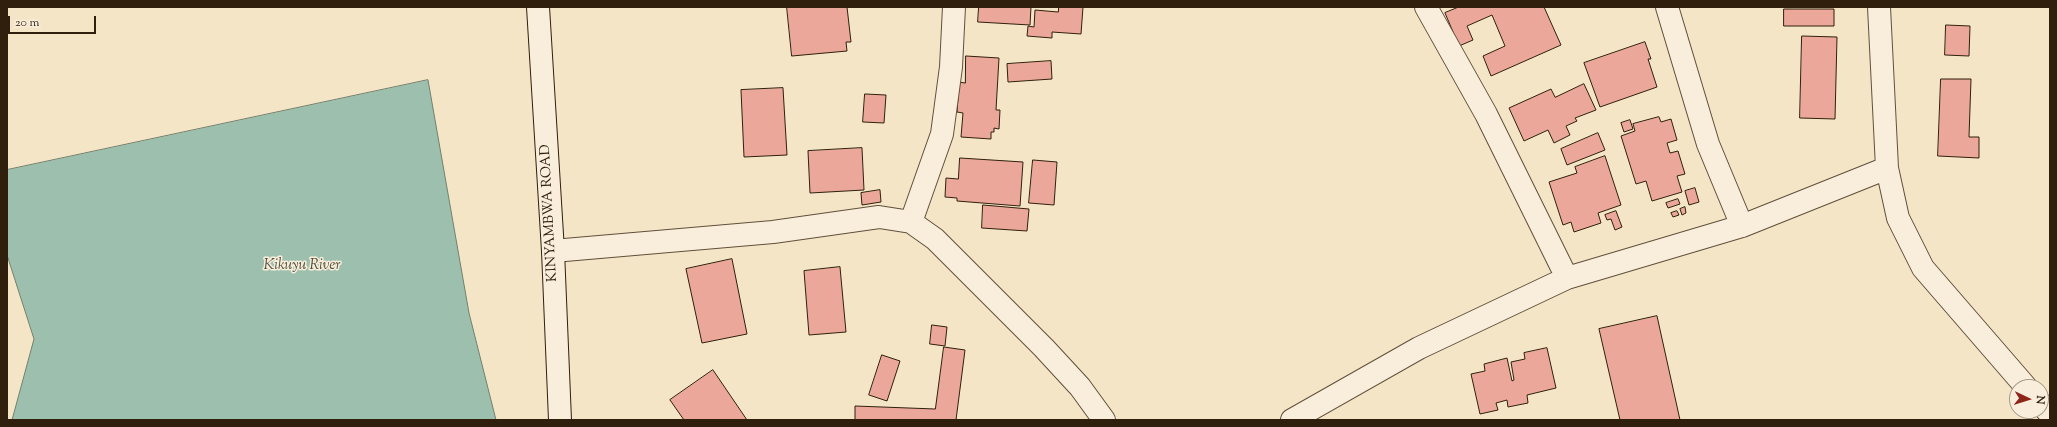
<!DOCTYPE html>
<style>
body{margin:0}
#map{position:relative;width:2057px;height:427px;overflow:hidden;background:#f5e5c7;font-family:"Sorts Mill Goudy",serif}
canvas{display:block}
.frame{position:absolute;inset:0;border:8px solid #2f1f0c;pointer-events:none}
.north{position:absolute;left:2009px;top:379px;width:40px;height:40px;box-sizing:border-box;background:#f8eedb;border:1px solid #a89b88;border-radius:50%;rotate:94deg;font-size:11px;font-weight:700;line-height:16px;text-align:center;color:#2f1f0c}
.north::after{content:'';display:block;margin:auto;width:14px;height:18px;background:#8f2418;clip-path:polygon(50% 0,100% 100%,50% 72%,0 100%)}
.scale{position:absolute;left:8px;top:16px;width:88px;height:18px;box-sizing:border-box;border:2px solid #2f1f0c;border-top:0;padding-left:5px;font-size:12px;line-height:14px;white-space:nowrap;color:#2f1f0c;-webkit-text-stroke:3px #f8eedb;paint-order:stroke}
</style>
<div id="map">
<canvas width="2057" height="427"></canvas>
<div class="frame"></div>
<div class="north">N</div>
<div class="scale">20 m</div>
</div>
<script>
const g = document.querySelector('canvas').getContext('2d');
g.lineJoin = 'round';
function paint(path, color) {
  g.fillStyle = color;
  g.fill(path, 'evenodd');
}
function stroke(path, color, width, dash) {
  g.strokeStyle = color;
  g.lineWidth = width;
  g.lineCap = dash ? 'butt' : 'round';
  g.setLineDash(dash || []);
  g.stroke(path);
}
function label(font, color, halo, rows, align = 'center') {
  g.font = font + ' "Sorts Mill Goudy",serif';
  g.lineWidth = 3;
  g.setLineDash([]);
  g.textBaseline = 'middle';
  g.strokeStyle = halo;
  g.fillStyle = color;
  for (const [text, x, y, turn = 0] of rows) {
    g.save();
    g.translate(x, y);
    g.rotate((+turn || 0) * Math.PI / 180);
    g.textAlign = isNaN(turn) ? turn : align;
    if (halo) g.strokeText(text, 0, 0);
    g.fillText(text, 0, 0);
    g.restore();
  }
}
const water = new Path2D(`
 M428,80L469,313L496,420H12L34,339L7,255V170Z`);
const building = new Path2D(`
 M787,7H847L851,42H846L847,51L792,56Z
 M979,7H1031L1030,25L978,22Z
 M1059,7H1083L1081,34L1052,32V38L1027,36L1028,26L1034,27L1035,10L1058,12Z
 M1459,7H1544L1561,45L1491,76L1483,56L1505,46L1492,15L1467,26L1473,40L1459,46L1445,13Z
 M1784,9H1834V26H1784Z
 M1946,25L1970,26L1969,56L1945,55Z
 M1802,36L1837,37L1835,119L1800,118Z
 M1645,42L1651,59H1648L1657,87L1600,107L1584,63Z
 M966,56L999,58L996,110H1000L999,129L994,128V132H991V139L961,137L963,113L957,112L959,82L965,83Z
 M1051,61L1052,79L1008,82L1007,64Z
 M1941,79H1971L1969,137H1979V158L1938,156Z
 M1584,84L1596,110L1575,118L1577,121L1566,126L1570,135L1554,143L1548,130L1524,141L1509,108L1551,89L1555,97Z
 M783,88L787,155L744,157L741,90Z
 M865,94L886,95L884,123L863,122Z
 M1659,117L1661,122L1671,119L1677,140L1667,143L1670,153L1678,151L1685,174L1677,176L1682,192L1652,201L1646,181L1636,184L1621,136L1635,131L1633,124Z
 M1630,120L1633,129L1624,132L1621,123Z
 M1598,133L1605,150L1567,165L1561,149Z
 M862,148L864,190L810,193L808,151Z
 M1605,156L1621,205L1598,213L1601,223L1574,232L1571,222L1563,225L1549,182L1577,173L1575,167Z
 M960,158L1023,162L1020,206L957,201V198L945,197L946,178L958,179Z
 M1033,160L1057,162L1054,205L1029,203Z
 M1695,188L1699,202L1689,205L1685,191Z
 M880,190L881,202L862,205L861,193Z
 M1678,199L1680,204L1668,208L1666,203Z
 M983,205L1029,209L1027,231L982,228Z
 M1685,207L1686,213L1682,215L1680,209Z
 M1616,211L1622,227L1615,230L1611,219L1607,220L1605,215Z
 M1677,211L1679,215L1673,217L1671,213Z
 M732,259L747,334L702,343L686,269Z
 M840,267L846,332L809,335L804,271Z
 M1657,316L1680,420H1620L1599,329Z
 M932,325L947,327L945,346L930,344Z
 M944,347L965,350L956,420H855V406L935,409Z
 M1547,348L1556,388L1527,395L1528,403L1508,407L1507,400L1496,403L1498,410L1480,414L1471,374L1485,371L1484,364L1507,358L1512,381L1514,380L1511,362L1525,359L1524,353Z
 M882,355L900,361L887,401L869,395Z
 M713,370L747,420H684L670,400Z`);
const street = new Path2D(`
 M1426,7L1486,114L1567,278
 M1667,7L1708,144L1742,226
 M1879,7L1887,168L1898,218L1923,268L2026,387
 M911,222L942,134L951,67L954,7
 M553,251L773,232L879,217L911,222L935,239L1044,348L1080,387L1104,420
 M2041,404L2050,414
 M1292,420L1419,348L1567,278L1742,226L1887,168`);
const secondary = new Path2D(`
 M538,7L553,251L560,420`);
const streetNames = [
 ["KINYAMBWA ROAD",550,213,-93]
];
const waterNames = [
 ["Kikuyu River",302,266]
];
paint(water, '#9dc0ae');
stroke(water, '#71806d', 1);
paint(building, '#eba89a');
stroke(building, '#2f1f0c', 1);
stroke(street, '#60503b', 24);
stroke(secondary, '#2f1f0c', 24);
stroke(street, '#f8eedb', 22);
stroke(secondary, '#f8eedb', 22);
label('14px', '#2f1f0c', '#f8eedb', streetNames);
label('italic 15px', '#504f3d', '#f8eedb', waterNames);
</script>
